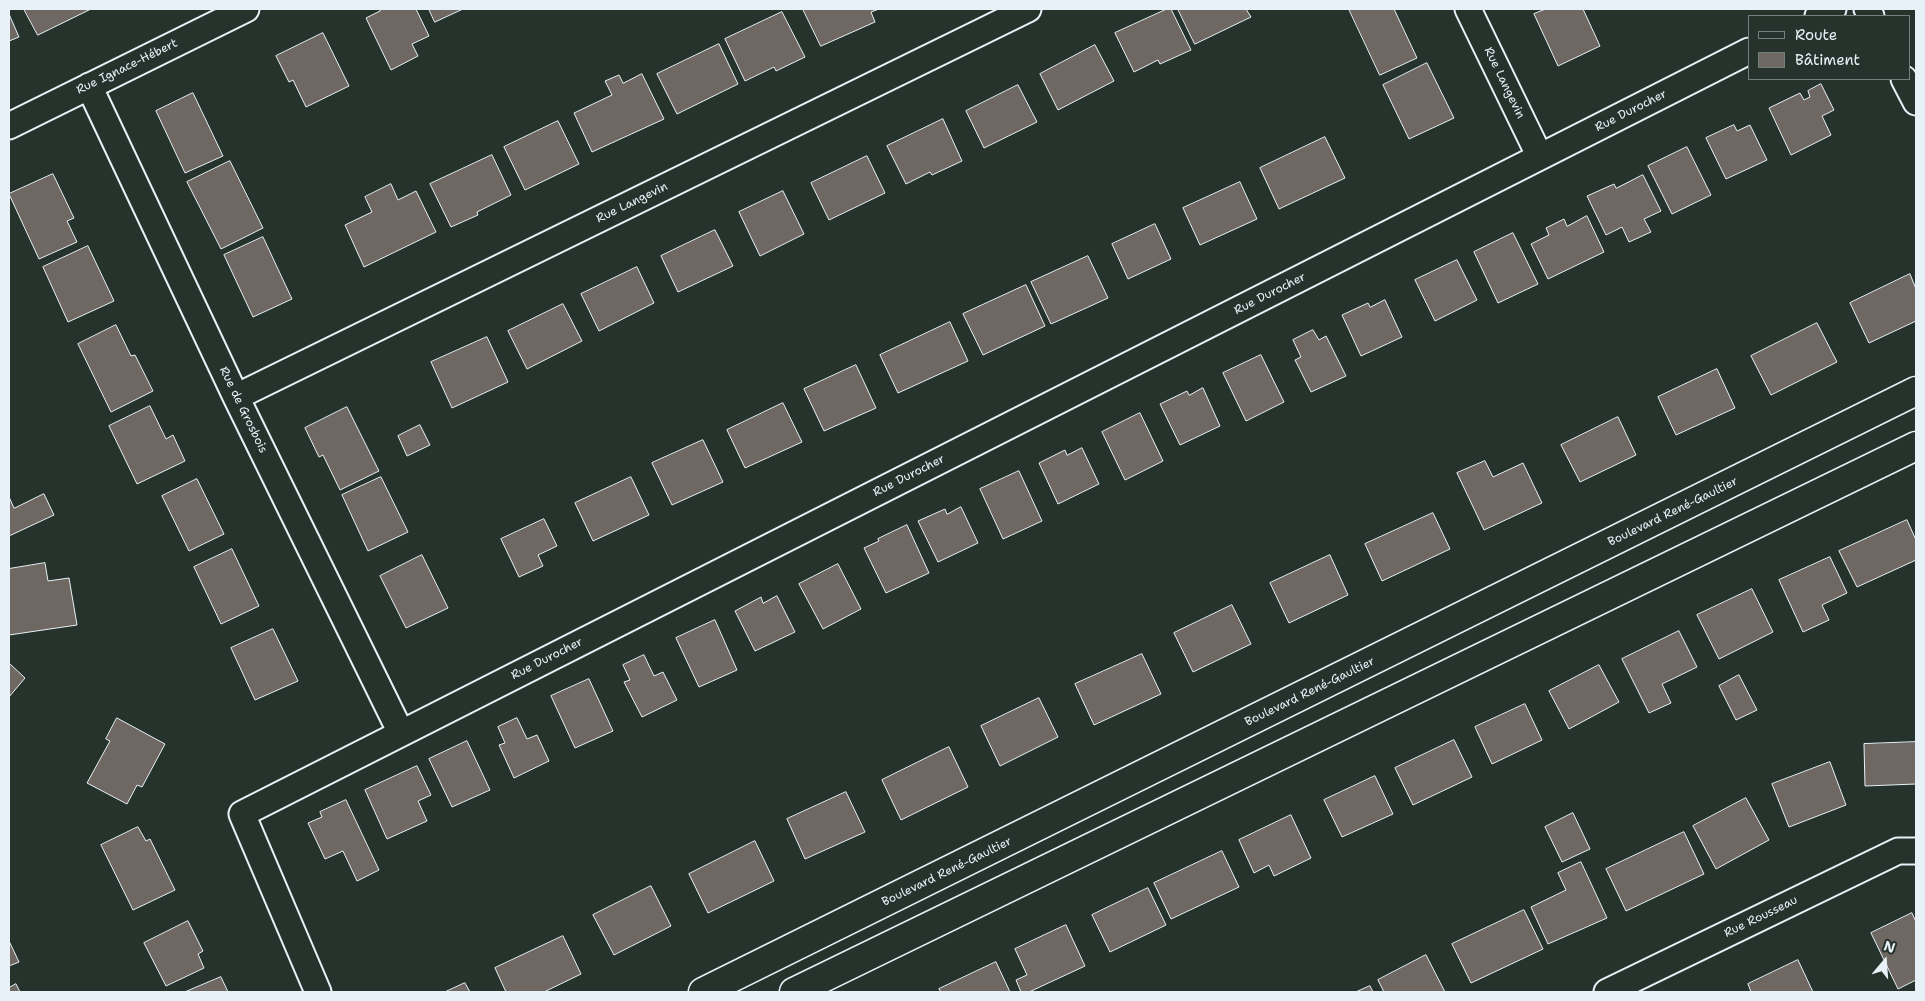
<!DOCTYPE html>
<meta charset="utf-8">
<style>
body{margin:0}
#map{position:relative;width:1925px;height:1001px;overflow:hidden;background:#26332d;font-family:"Shantell Sans",sans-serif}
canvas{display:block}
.frame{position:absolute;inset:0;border:10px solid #e8f1f8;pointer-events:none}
.legend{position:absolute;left:1748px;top:15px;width:162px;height:65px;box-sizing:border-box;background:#26332d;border:1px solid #747f7e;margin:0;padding:6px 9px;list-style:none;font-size:15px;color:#e8f1f8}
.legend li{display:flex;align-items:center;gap:10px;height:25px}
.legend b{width:25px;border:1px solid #747f7e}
.north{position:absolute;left:1860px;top:936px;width:50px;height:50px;-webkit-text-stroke:4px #26332d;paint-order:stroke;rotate:18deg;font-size:14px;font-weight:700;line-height:20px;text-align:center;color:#e8f1f8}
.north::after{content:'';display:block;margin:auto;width:18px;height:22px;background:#e8f1f8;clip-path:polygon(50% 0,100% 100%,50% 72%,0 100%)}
</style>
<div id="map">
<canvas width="1925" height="1001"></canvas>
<div class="frame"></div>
<ul class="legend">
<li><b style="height:6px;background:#26332d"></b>Route</li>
<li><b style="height:14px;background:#6f6762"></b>Bâtiment</li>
</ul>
<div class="north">N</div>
</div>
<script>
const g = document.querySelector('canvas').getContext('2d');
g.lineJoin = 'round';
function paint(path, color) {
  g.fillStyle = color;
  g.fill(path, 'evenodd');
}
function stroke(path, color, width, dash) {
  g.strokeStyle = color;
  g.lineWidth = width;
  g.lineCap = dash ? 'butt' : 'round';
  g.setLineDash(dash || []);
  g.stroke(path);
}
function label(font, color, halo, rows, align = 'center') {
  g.font = font + ' "Shantell Sans",sans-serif';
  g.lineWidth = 4;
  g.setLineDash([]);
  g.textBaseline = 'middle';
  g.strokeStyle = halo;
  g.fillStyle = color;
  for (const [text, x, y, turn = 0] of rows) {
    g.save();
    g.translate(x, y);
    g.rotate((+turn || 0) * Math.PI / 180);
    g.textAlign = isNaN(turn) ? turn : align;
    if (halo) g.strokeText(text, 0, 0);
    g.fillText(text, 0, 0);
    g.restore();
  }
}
const building = new Path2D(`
 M24,9H91L38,35Z
 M379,9H416L429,36L412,44L418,56L391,70L366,18L380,11Z
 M429,9H463L435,22Z
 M803,9H879L871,12L875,22L821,46Z
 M1167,9H1171L1191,50L1160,64L1158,60L1134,72L1115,33Z
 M1178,9H1246L1251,17L1195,44Z
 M1349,9H1394L1417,58L1380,75Z
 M1546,9H1583L1600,46L1558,66L1534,14Z
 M782,12L805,57L776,71L774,67L745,81L725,39Z
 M9,14L19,37L9,41Z
 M323,33L349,86L306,107L293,80L289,82L276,56Z
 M719,44L738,84L677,114L657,74Z
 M1095,45L1114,81L1058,110L1040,74Z
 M1427,63L1454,118L1409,139L1383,85Z
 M642,74L664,119L592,152L574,113L612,95L605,81L619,75L623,83Z
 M1821,84L1834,110L1822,116L1831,135L1791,155L1769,108L1800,93L1804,100L1810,97L1808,91Z
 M1018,85L1037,122L984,148L966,111Z
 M193,93L223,156L185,173L156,111Z
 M943,119L962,161L932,175L930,172L906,184L887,146Z
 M558,121L579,164L525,190L504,147Z
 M1734,125L1737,131L1750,125L1767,160L1726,179L1706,138Z
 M1325,137L1345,178L1279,209L1260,168Z
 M1687,147L1711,195L1672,214L1648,166Z
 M492,155L511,195L477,212L478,215L451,227L430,184Z
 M867,156L885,193L829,220L811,183Z
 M230,161L263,228L221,249L187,182Z
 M53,174L74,218L67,221L77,242L39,259L9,194Z
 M1643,175L1661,211L1644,219L1651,232L1629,242L1622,227L1606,235L1587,196L1614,184L1616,188Z
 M1240,182L1257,219L1200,245L1183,208Z
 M391,184L398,200L416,191L436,232L364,267L345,225L372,212L365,197Z
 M783,191L804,234L760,256L739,212Z
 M1587,216L1604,252L1548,279L1531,244L1549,235L1546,228L1564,219L1567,226Z
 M1155,224L1171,259L1128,279L1112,244Z
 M715,230L733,266L678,292L661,256Z
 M1513,233L1538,284L1498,303L1474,252Z
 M263,237L292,299L253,317L224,255Z
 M88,246L114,301L68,322L43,267Z
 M1088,256L1108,298L1051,324L1031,282Z
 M1457,260L1477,300L1435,321L1415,280Z
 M637,267L654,303L599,331L581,294Z
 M1910,274L1916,289V321L1869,343L1850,303Z
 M1026,285L1045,326L983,355L963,314Z
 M1385,300L1402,337L1361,356L1342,315L1368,303L1370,307Z
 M563,304L582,341L527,369L508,331Z
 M950,322L968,361L898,393L880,355Z
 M1817,323L1837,362L1771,395L1751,356Z
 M116,325L131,356L135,355L153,391L111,412L78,344Z
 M1313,330L1319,340L1326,336L1346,376L1311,392L1295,360L1301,357L1293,340Z
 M487,337L508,382L452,408L431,362Z
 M1261,355L1284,402L1246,421L1223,373Z
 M856,365L876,408L824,431L804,389Z
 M1717,369L1735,408L1676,435L1658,397Z
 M1203,388L1220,426L1180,445L1160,404L1187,391L1189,395Z
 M783,403L802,442L745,468L727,430Z
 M150,406L166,439L173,435L185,461L137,484L109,426Z
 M347,407L379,471L340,490L323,455L319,457L305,428Z
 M1140,413L1163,461L1125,480L1102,432Z
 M1618,417L1636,455L1580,482L1561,445Z
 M420,425L430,445L407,456L398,436Z
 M703,440L723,482L672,505L652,463Z
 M1082,448L1099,484L1058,504L1039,463L1065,450L1067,455Z
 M1485,461L1493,477L1523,463L1542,503L1484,530L1457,473Z
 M1019,471L1042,521L1003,539L980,489Z
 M381,477L408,532L368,551L342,495Z
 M631,477L649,515L593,541L575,503Z
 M197,479L224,534L189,551L162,496Z
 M44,494L54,515L9,536V497L14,508Z
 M961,507L978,543L938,562L918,521L945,509L947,514Z
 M1433,513L1450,549L1382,581L1365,544Z
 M544,519L557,546L538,555L543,566L519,577L501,539Z
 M1907,520L1916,540V560L1857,587L1839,551Z
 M907,525L929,573L886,593L864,548L879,541L878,539Z
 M232,549L259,606L221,624L194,567Z
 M422,555L448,608L406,628L380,576Z
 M1330,555L1348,595L1289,623L1270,583Z
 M1830,557L1847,593L1822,605L1829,620L1803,632L1779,580Z
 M45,563L48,581L69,578L77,625L9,635V569Z
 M838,564L861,609L823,629L799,584Z
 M1752,589L1773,632L1719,659L1697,615Z
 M777,596L795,632L755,651L735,611L761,597L763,603Z
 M1232,605L1251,644L1193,672L1174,633Z
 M715,620L737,670L699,687L676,638Z
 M273,629L298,681L255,700L231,648Z
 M1679,631L1697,667L1662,684L1671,703L1649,713L1622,659Z
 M1142,654L1161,694L1094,725L1075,684Z
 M644,655L654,676L663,672L677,700L642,717L624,682L630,680L623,665Z
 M9,663L25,678L9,697Z
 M1599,665L1619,702L1569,729L1549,691Z
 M1739,675L1757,710L1736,720L1719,686Z
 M589,679L613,731L575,748L551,696Z
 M1039,698L1058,737L1000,766L981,726Z
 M1525,704L1542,740L1492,764L1475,727Z
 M117,718L165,744L142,787L137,785L127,804L87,783L110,741L106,739Z
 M517,718L527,739L537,735L549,761L514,778L499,745L505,743L498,727Z
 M1454,740L1472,777L1413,805L1395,768Z
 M467,741L490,790L452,807L429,759Z
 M1916,742V784L1865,786L1864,744Z
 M949,747L968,787L901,820L882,780Z
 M1830,762L1846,805L1789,827L1772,784Z
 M417,766L431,795L418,801L427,821L387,839L365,790Z
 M1375,776L1393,814L1342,837L1324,800Z
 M846,792L865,832L805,859L787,819Z
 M1746,798L1769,840L1716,869L1693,826Z
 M346,800L379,870L357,881L343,851L325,859L308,823L322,817L320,812Z
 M1573,813L1590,849L1562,862L1545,827Z
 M1291,815L1311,858L1274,876L1269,865L1254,873L1239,840Z
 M138,827L146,841L150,839L175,890L133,910L101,845Z
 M1684,832L1704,874L1626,911L1606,869Z
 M755,841L774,881L708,913L689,874Z
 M1222,851L1239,887L1171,919L1154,883Z
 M1581,862L1607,918L1548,944L1531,907L1566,890L1558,873Z
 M651,886L671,926L614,955L593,915Z
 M1148,888L1166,925L1110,952L1092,915Z
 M1524,910L1543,949L1471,983L1452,944Z
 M1912,913L1916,922V980L1898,989L1871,933Z
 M188,921L203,951L198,954L204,968L166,986L144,943Z
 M1066,925L1085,966L1029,992H1021L1016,980L1027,975L1015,949Z
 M563,936L581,974L544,992H506L495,968Z
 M9,941L19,962L9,966Z
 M1426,955L1445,992H1384L1378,980Z
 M1798,960L1813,992H1751L1748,984Z
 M996,962L1010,992H941L939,989Z
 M221,977L228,992H185Z
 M465,983L470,992H445Z
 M16,984L20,992H9V988Z
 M1370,986L1373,992H1356Z`);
const minor = new Path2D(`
 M1468,9L1540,157
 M1867,9L1871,16
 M1818,16L1833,9
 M1904,79L1916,102
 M89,86L236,397L401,733
 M9,126L246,9
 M236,397L1028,9
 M318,992L242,814L1749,51
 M1607,992L1898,851H1916`);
const tertiary = new Path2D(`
 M703,992L1916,391
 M794,992L1916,446`);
const streetNames = [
 ["Rue Ignace-Hébert",127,67,-26],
 ["Rue Langevin",1504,83,64],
 ["Rue Durocher",1631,111,-27],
 ["Rue Langevin",632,203,-26],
 ["Rue Durocher",1270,294,-27],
 ["Rue de Grosbois",243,410,64],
 ["Rue Durocher",909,476,-27],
 ["Boulevard René-Gaultier",1673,512,-26],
 ["Rue Durocher",547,659,-27],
 ["Boulevard René-Gaultier",1310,692,-26],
 ["Boulevard René-Gaultier",947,872,-26],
 ["Rue Rousseau",1761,917,-26]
];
paint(building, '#6f6762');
stroke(building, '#e8f1f8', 1);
stroke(minor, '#e8f1f8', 29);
stroke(tertiary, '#e8f1f8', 31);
stroke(minor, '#26332d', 25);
stroke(tertiary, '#26332d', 28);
label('12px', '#e8f1f8', '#26332d', streetNames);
</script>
